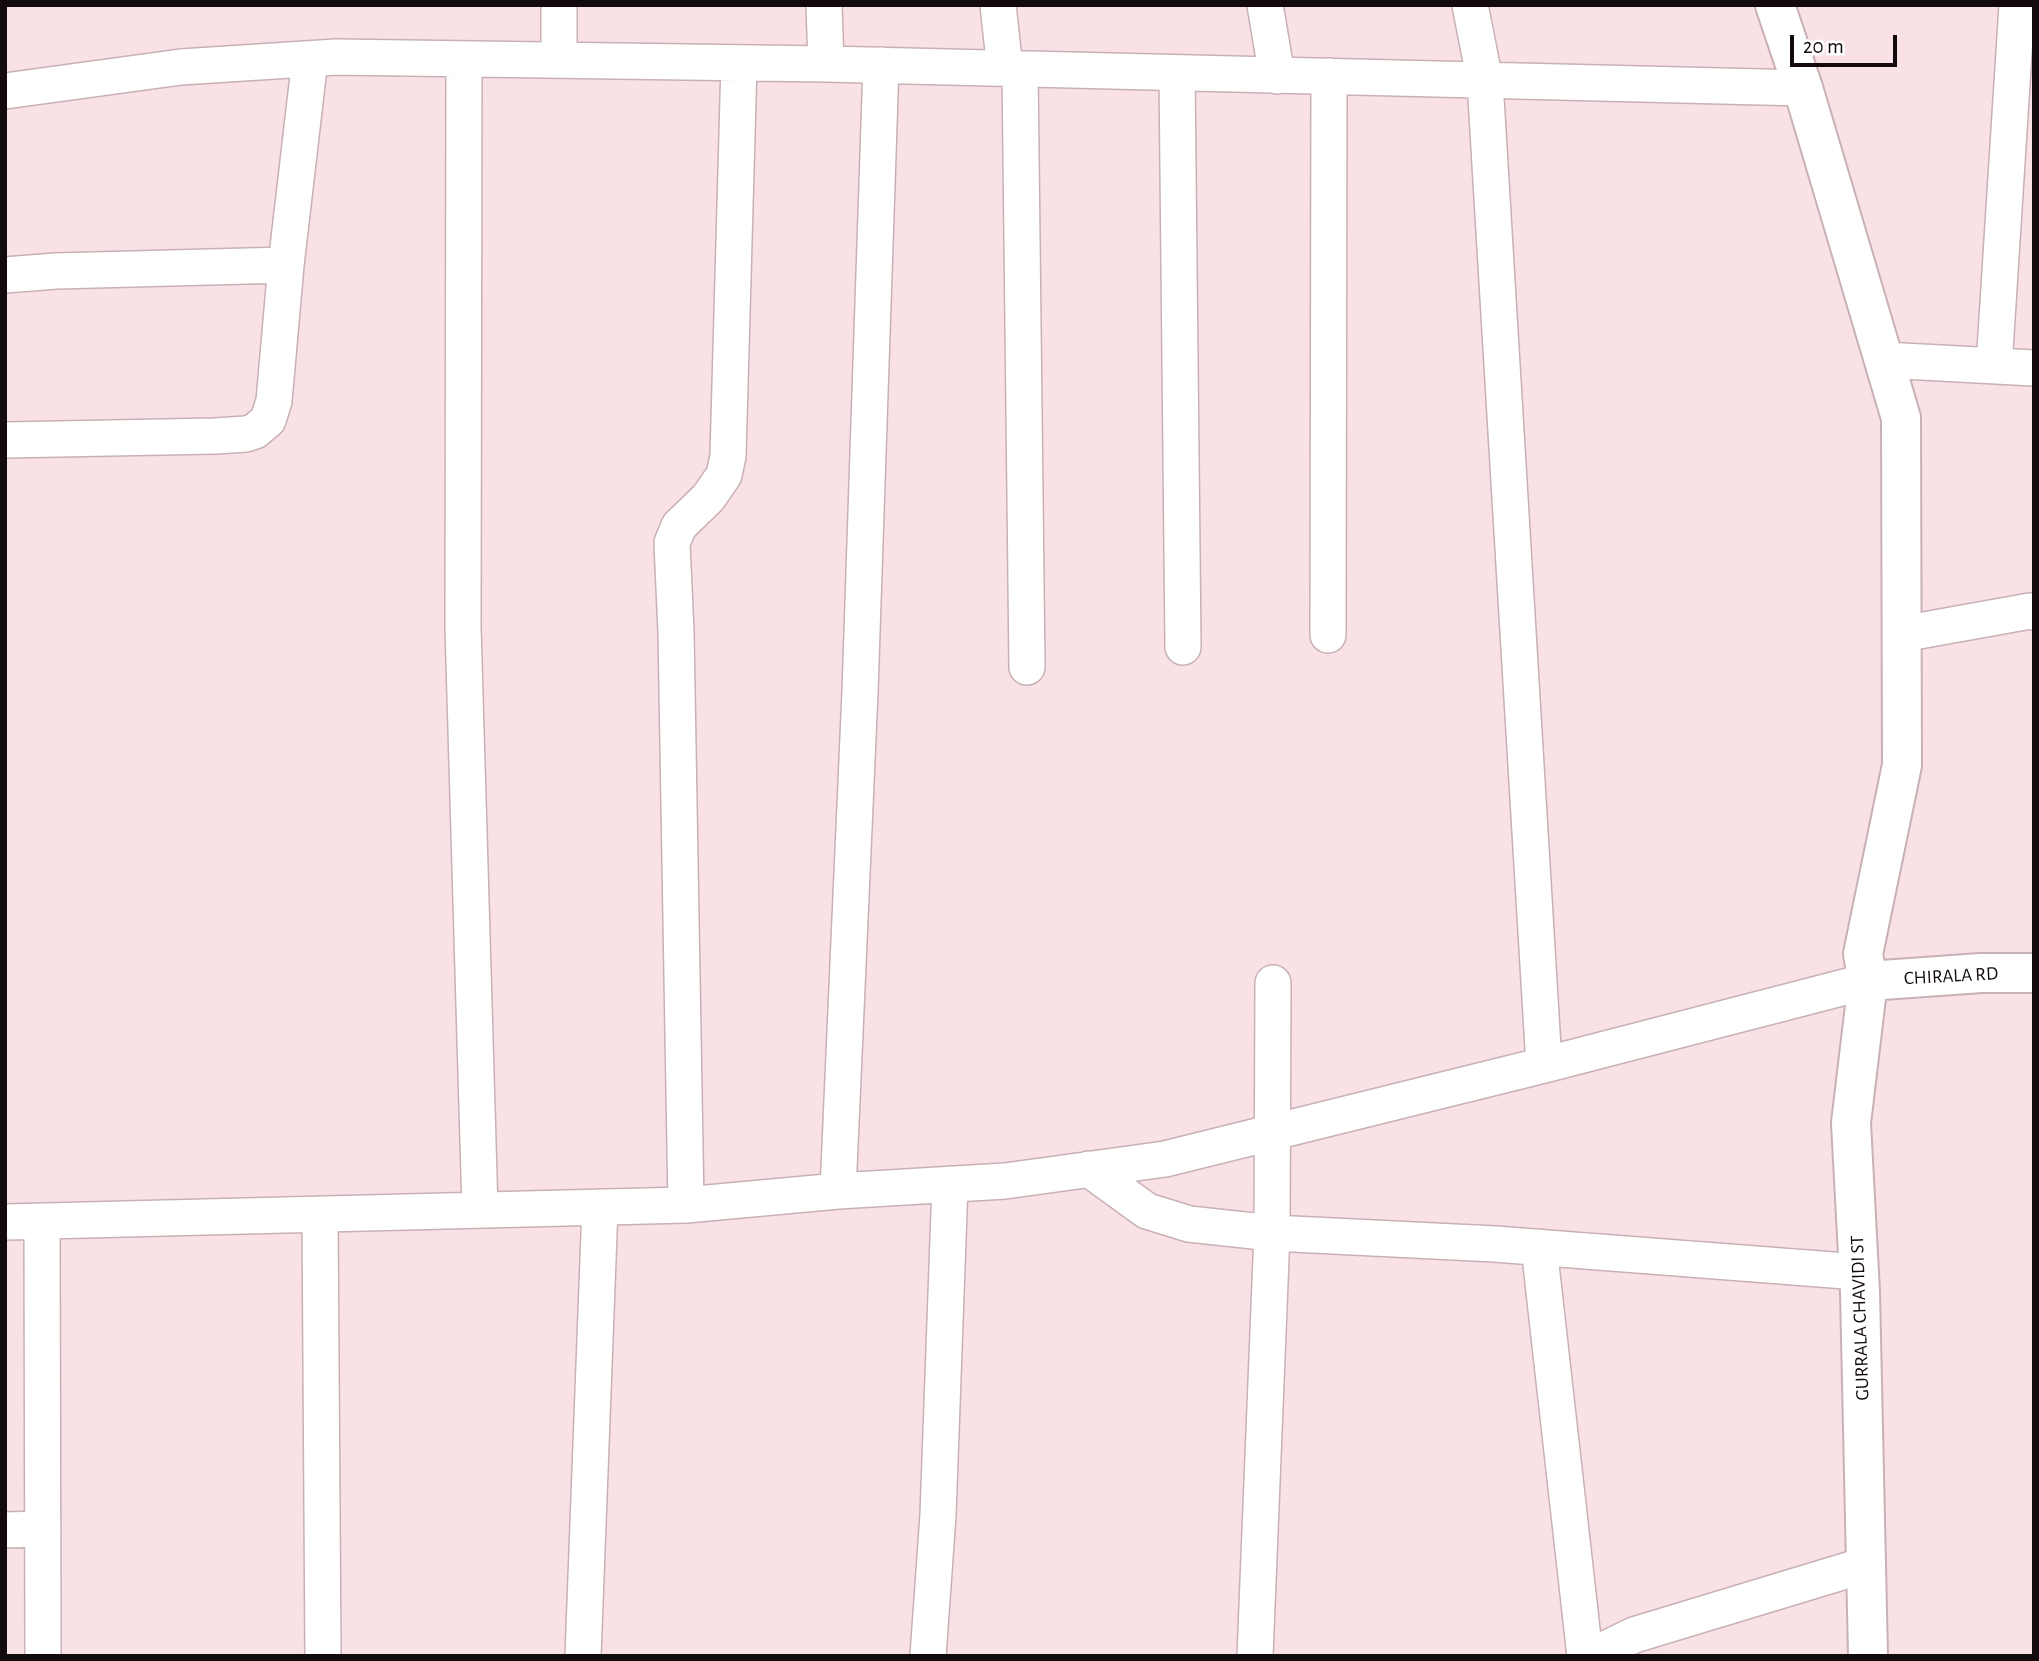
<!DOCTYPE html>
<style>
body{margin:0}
#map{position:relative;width:2039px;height:1661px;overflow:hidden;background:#fae1e5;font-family:"Alegreya Sans",sans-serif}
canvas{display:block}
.frame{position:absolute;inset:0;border:7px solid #120a0c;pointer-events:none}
.scale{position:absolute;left:1790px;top:35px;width:107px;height:32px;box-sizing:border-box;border:4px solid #120a0c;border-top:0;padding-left:9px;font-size:21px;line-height:24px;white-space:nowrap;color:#120a0c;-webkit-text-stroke:5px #fff;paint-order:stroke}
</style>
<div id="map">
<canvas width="2039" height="1661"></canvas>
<div class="frame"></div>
<div class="scale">20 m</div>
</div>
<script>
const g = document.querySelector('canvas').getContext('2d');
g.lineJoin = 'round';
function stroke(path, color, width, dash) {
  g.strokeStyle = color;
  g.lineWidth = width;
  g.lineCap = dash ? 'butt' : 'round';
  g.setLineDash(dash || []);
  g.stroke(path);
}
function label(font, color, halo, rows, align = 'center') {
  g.font = font + ' "Alegreya Sans",sans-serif';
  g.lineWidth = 5;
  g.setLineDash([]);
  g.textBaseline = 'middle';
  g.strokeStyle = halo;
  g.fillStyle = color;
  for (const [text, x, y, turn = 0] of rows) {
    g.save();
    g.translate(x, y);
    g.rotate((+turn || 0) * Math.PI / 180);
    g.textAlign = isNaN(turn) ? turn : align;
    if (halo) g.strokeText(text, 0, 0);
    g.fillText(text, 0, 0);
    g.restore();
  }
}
const street = new Path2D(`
 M824,5L826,64
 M998,5L1005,69
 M1265,5L1277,76
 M1470,5L1485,81L1544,1065
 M464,59L463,627L480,1210
 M559,60V5
 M1020,69L1027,667
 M1177,73L1183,647
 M5,91L181,67L336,57L826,64L1803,88
 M5,275L56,271L286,265
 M1884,360L2034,368
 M1994,366L2017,5
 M5,440L215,436L246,434L255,431L268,420L274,401L286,265L310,59
 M1902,634L2030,611L2034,612
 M1328,635L1329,76
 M1089,1169L1147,1211L1189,1224L1272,1233L1495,1244L1859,1272
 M838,1191L860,692L881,65
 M686,1205L676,632L672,543L679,526L708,498L724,475L728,456L739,63
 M320,1214L323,1656
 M42,1221L43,1656
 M5,1222L686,1205L838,1191L1005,1181L1165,1159L1544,1065L1868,981
 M1539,1247L1585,1656
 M5,1530L43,1529
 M583,1656L600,1207
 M928,1656L938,1515L950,1184
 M1255,1656L1272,1233L1273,983
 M1591,1656L1634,1635L1865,1565`);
const secondary = new Path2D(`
 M1775,5L1803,88L1901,418L1902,765L1863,954L1868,981L1851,1123L1860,1292L1868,1656
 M1868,981L1981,973H2034`);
const streetNames = [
 ["CHIRALA RD",1951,976,-3],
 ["GURRALA CHAVIDI ST",1860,1318,-92]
];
stroke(street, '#c8b1b4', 38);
stroke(secondary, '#c8b1b4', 42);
stroke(street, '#fff', 35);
stroke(secondary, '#fff', 38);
label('19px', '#120a0c', '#fff', streetNames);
</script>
